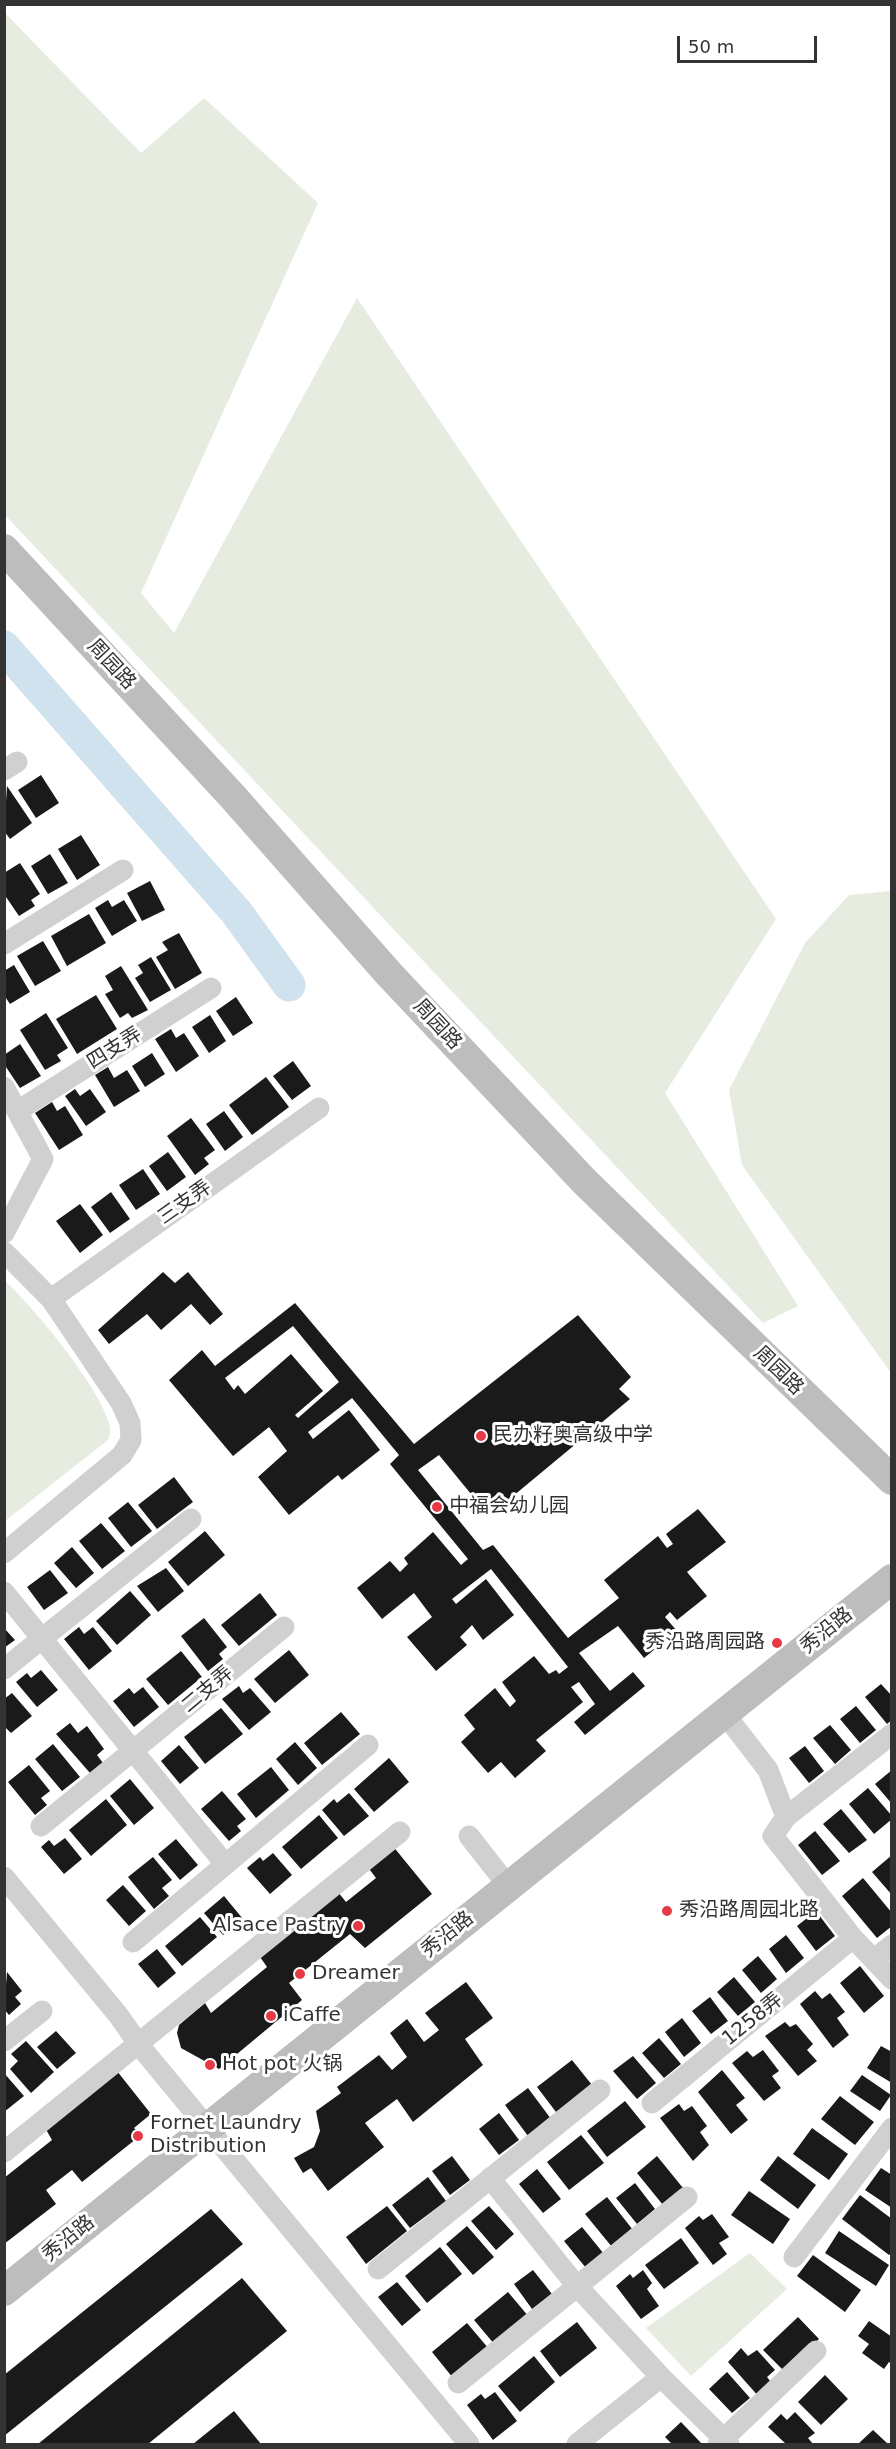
<!DOCTYPE html>
<meta charset="utf-8">
<style>
body{margin:0}
#map{position:relative;width:896px;height:2449px;overflow:hidden;background:#fff;font-family:"DejaVu Sans",sans-serif}
canvas{display:block}
.frame{position:absolute;inset:0;border:6px solid #333;pointer-events:none}
.scale{position:absolute;left:677px;top:36px;width:140px;height:27px;box-sizing:border-box;border:3px solid #333;border-top:0;padding-left:8px;font-size:18px;line-height:21px;white-space:nowrap;color:#333;-webkit-text-stroke:4px #fff;paint-order:stroke}
</style>
<div id="map">
<canvas width="896" height="2449"></canvas>
<div class="frame"></div>
<div class="scale">50 m</div>
</div>
<script>
const g = document.querySelector('canvas').getContext('2d');
g.lineJoin = 'round';
function paint(path, color) {
  g.fillStyle = color;
  g.fill(path, 'evenodd');
}
function stroke(path, color, width, dash) {
  g.strokeStyle = color;
  g.lineWidth = width;
  g.lineCap = dash ? 'butt' : 'round';
  g.setLineDash(dash || []);
  g.stroke(path);
}
function label(font, color, halo, rows, align = 'center') {
  g.font = font + ' "DejaVu Sans","Noto Sans SC",sans-serif';
  g.lineWidth = 6;
  g.setLineDash([]);
  g.textBaseline = 'middle';
  g.strokeStyle = halo;
  g.fillStyle = color;
  for (const [text, x, y, turn = 0] of rows) {
    g.save();
    g.translate(x, y);
    g.rotate((+turn || 0) * Math.PI / 180);
    g.textAlign = isNaN(turn) ? turn : align;
    if (halo) g.strokeText(text, 0, 0);
    g.fillText(text, 0, 0);
    g.restore();
  }
}
const green = new Path2D(`
 M4,12L141,153L204,98L318,203L141,593L174,633L357,298L776,919L665,1093L798,1306L763,1323L5,515Z
 M891,891H892L891,1373L742,1165L729,1090L805,943L849,895Z
 M5,1281C33,1306 103,1391 110,1427C111,1431 109,1436 108,1440L5,1521Z
 M750,2253L787,2289L691,2376L646,2328Z`);
const river = new Path2D(`
 M4,647L237,913L289,985`);
const building = new Path2D(`
 M41,775L59,803L36,818L18,790Z
 M7,786L32,823L10,839L4,831Z
 M81,835L100,865L77,880L58,849Z
 M50,854L68,883L48,894L31,866Z
 M20,863L40,894L31,900L35,906L19,916L4,894V873Z
 M150,881L165,910L142,921L127,893Z
 M108,900L112,907L124,900L137,921L112,936L95,908Z
 M89,914L106,943L67,966L51,936Z
 M179,933L202,973L175,989L156,957L168,950L162,942Z
 M43,941L61,971L35,986L17,956Z
 M151,957L171,990L150,1002L135,978L143,973L138,965Z
 M14,965L30,992L10,1004L4,995V971Z
 M121,966L148,1010L132,1018L128,1013L120,1018L105,994L113,990L105,976Z
 M96,995L117,1029L77,1054L56,1019Z
 M236,997L253,1023L233,1036L216,1011Z
 M46,1013L68,1048L57,1055L61,1061L45,1070L20,1030Z
 M210,1015L226,1041L209,1053L192,1027Z
 M171,1029L176,1038L184,1033L199,1056L176,1072L155,1039Z
 M20,1044L41,1076L20,1088L4,1064V1055Z
 M152,1053L165,1074L145,1087L132,1066Z
 M293,1061L311,1086L292,1100L273,1076Z
 M108,1067L114,1078L127,1070L140,1091L114,1107L95,1075Z
 M266,1077L289,1107L252,1135L229,1105Z
 M75,1089L80,1096L90,1089L106,1112L86,1126L65,1096Z
 M52,1102L57,1111L65,1106L83,1135L59,1150L35,1113Z
 M224,1111L243,1137L225,1151L206,1124Z
 M191,1118L215,1150L204,1158L209,1164L195,1175L167,1136Z
 M168,1152L186,1177L167,1191L149,1166Z
 M143,1169L160,1194L136,1210L119,1185Z
 M111,1192L130,1219L110,1233L91,1207Z
 M80,1204L103,1235L80,1253L56,1221Z
 M163,1272L175,1283L188,1272L223,1314L210,1325L191,1304L161,1330L147,1314L109,1344L98,1330Z
 M295,1303L414,1444L578,1315L631,1377L619,1389L630,1399L489,1516L439,1455L418,1470L483,1550L493,1545L568,1638L619,1598L604,1580L658,1536L667,1548L673,1544L666,1534L698,1509L726,1542L687,1572L707,1596L677,1620L670,1612L665,1617L677,1631L644,1658L618,1626L579,1653L610,1691L633,1672L645,1686L585,1735L574,1722L595,1704L579,1682L571,1687L583,1702L536,1740L546,1751L515,1778L501,1762L488,1773L461,1742L475,1729L464,1715L495,1688L510,1707L516,1701L502,1682L534,1656L549,1674L556,1670L559,1674L568,1667L491,1569L452,1599L456,1604L486,1579L514,1615L483,1640L472,1625L460,1637L467,1645L436,1671L407,1637L432,1617L414,1593L382,1619L357,1588L390,1561L400,1572L408,1564L404,1558L433,1532L461,1565L468,1559L390,1464L399,1455L352,1398L308,1432L313,1439L349,1410L380,1450L342,1480L338,1475L289,1515L258,1477L287,1451L269,1427L233,1456L169,1380L202,1350L215,1366ZM293,1326L339,1382L298,1418L295,1415L323,1391L291,1354L245,1394L238,1385L234,1390L225,1378Z
 M174,1477L193,1502L157,1529L138,1505Z
 M128,1502L152,1531L131,1547L108,1518Z
 M101,1523L125,1551L102,1569L79,1541Z
 M205,1531L225,1555L188,1586L168,1562Z
 M72,1547L94,1573L76,1588L54,1563Z
 M166,1568L184,1591L158,1612L137,1586Z
 M50,1570L68,1593L44,1610L27,1587Z
 M130,1591L151,1615L117,1645L96,1621Z
 M260,1593L277,1615L239,1646L221,1625Z
 M204,1618L227,1647L219,1654L223,1659L208,1671L181,1636Z
 M79,1627L84,1634L93,1627L112,1651L89,1670L64,1639Z
 M4,1628L15,1640L4,1648Z
 M289,1650L309,1675L275,1703L254,1679Z
 M181,1651L202,1677L168,1705L146,1679Z
 M41,1670L58,1690L37,1707L16,1682L27,1673L31,1678Z
 M881,1684L892,1696V1720L887,1724L865,1697Z
 M239,1686L243,1693L250,1688L271,1712L249,1730L222,1699Z
 M143,1687L159,1707L134,1727L113,1701L129,1688L134,1694Z
 M12,1693L32,1716L11,1733L4,1726V1699Z
 M856,1706L876,1730L860,1743L840,1719Z
 M221,1708L243,1734L205,1764L184,1737Z
 M341,1712L360,1734L322,1765L304,1743Z
 M70,1723L78,1733L87,1726L104,1749L97,1755L103,1763L90,1773L56,1734Z
 M830,1725L851,1750L835,1764L813,1738Z
 M295,1742L317,1768L298,1785L276,1759Z
 M53,1744L80,1777L62,1791L35,1759Z
 M179,1745L199,1768L180,1784L161,1761Z
 M805,1746L824,1771L809,1783L789,1758Z
 M389,1758L409,1782L374,1812L354,1789Z
 M29,1765L50,1791L41,1798L47,1805L35,1815L8,1782Z
 M271,1767L289,1790L256,1818L237,1794Z
 M892,1770V1804L875,1784Z
 M130,1779L154,1808L134,1825L110,1796Z
 M868,1788L892,1816V1819L874,1834L849,1804Z
 M222,1791L246,1819L237,1826L241,1831L229,1841L201,1809Z
 M349,1793L369,1816L344,1836L322,1810L334,1799L337,1803Z
 M106,1799L127,1825L91,1856L69,1830Z
 M841,1809L867,1840L849,1853L823,1824Z
 M319,1815L338,1838L301,1869L282,1847Z
 M815,1831L840,1861L822,1875L798,1845Z
 M65,1838L82,1859L64,1874L41,1847L49,1840L54,1846Z
 M176,1839L198,1865L180,1880L158,1854Z
 M392,1845L432,1894L365,1948L350,1934L289,1983L302,2000L219,2069L181,2048L177,2033L179,2025L205,2003L211,2013L267,1967L258,1954L338,1892L346,1902L376,1878L367,1866Z
 M273,1853L292,1875L270,1894L247,1868L260,1857L263,1861Z
 M892,1855V1895L872,1872Z
 M153,1857L172,1880L162,1888L169,1896L154,1909L128,1877Z
 M863,1878L892,1913V1926L877,1938L842,1896Z
 M123,1885L146,1911L129,1926L106,1900Z
 M224,1896L243,1919L223,1935L204,1913Z
 M816,1911L835,1936L816,1951L797,1926Z
 M200,1917L217,1937L182,1966L165,1946Z
 M786,1935L804,1958L786,1973L769,1949Z
 M157,1949L176,1973L158,1988L138,1964Z
 M758,1956L777,1979L761,1993L742,1970Z
 M860,1966L884,1996L864,2013L840,1983Z
 M7,1972L22,1991L15,1997L21,2004L9,2015L4,2009Z
 M734,1977L755,2002L738,2016L717,1992Z
 M466,1982L493,2018L465,2039L483,2065L413,2122L397,2099L365,2123L384,2147L328,2191L311,2168L303,2173L294,2158L314,2147L320,2131L316,2111L341,2093L337,2087L379,2055L392,2070L407,2057L390,2033L407,2019L424,2042L439,2030L425,2013Z
 M815,1991L822,1999L830,1993L845,2012L837,2018L849,2035L833,2048L800,2004Z
 M710,1997L728,2021L711,2034L692,2011Z
 M682,2018L701,2043L684,2057L665,2032Z
 M785,2022L790,2027L796,2024L813,2044L807,2050L817,2061L798,2076L765,2036Z
 M56,2031L76,2053L57,2069L37,2047Z
 M659,2038L681,2064L664,2078L642,2053Z
 M26,2041L54,2072L31,2093L10,2069L18,2061L11,2054Z
 M881,2046L892,2052V2083L867,2068Z
 M763,2050L779,2071L772,2076L781,2088L764,2101L732,2063L747,2051L753,2057Z
 M633,2056L656,2083L637,2099L613,2071Z
 M572,2060L592,2085L556,2112L537,2087Z
 M722,2070L745,2098L736,2105L748,2120L731,2134L698,2092Z
 M117,2071L151,2114L134,2128L141,2135L82,2182L72,2170L46,2190L56,2204L4,2244V2178L52,2140L44,2126Z
 M4,2073L24,2096L4,2112Z
 M862,2075L891,2095L880,2111L850,2091Z
 M528,2088L551,2119L528,2136L505,2105Z
 M840,2096L874,2122L855,2145L821,2119Z
 M625,2101L646,2127L607,2157L587,2131Z
 M679,2104L684,2111L692,2106L707,2126L700,2132L709,2145L693,2161L660,2118Z
 M499,2113L519,2140L499,2155L479,2129Z
 M812,2128L848,2154L829,2180L793,2154Z
 M581,2135L604,2163L569,2190L547,2162Z
 M452,2156L470,2180L450,2195L432,2171Z
 M657,2156L683,2188L663,2205L637,2173Z
 M778,2156L816,2185L798,2209L760,2180Z
 M881,2168L892,2175V2208L865,2190Z
 M537,2169L561,2199L543,2213L519,2184Z
 M428,2177L446,2201L410,2228L392,2205Z
 M635,2183L655,2209L637,2224L616,2198Z
 M749,2191L790,2219L773,2244L731,2215Z
 M860,2195L892,2219V2252L889,2255L842,2219Z
 M607,2197L633,2230L612,2247L585,2214Z
 M387,2206L407,2231L366,2264L346,2237Z
 M489,2206L514,2234L496,2250L471,2221Z
 M211,2209L243,2244L4,2436V2375Z
 M712,2214L729,2237L719,2243L727,2254L713,2265L685,2228L699,2216L703,2220Z
 M467,2226L494,2257L473,2275L446,2244Z
 M582,2227L604,2254L586,2268L564,2241Z
 M839,2231L889,2265L876,2286L825,2253Z
 M681,2238L699,2263L664,2289L645,2265Z
 M440,2247L462,2274L427,2303L405,2276Z
 M813,2255L861,2290L845,2312L797,2276Z
 M533,2270L552,2294L532,2309L514,2284Z
 M643,2270L652,2283L647,2289L659,2306L641,2319L616,2286L630,2274L633,2278Z
 M242,2278L287,2331L148,2444H38Z
 M397,2282L421,2310L402,2326L378,2297Z
 M508,2292L529,2317L495,2345L474,2320Z
 M798,2317L819,2339L785,2372L763,2350Z
 M869,2321L892,2337V2364L889,2362L884,2369L862,2353L869,2344L858,2336Z
 M577,2322L597,2348L560,2377L540,2351Z
 M467,2323L489,2349L453,2378L432,2352Z
 M741,2348L748,2356L757,2350L775,2370L767,2377L774,2386L760,2398L728,2362Z
 M534,2356L555,2382L520,2412L498,2386Z
 M727,2372L750,2398L732,2413L709,2389Z
 M825,2375L848,2399L821,2425L798,2402Z
 M495,2392L517,2421L493,2440L467,2405L481,2394L485,2399Z
 M234,2411L261,2444H193Z
 M795,2412L815,2433L808,2438L813,2444H786L768,2427L781,2414L787,2420Z
 M681,2422L702,2444H672L665,2437Z
 M873,2430L888,2444H858Z`);
const street = new Path2D(`
 M4,770L17,762
 M4,944L123,870
 M4,1087L43,1159L4,1233
 M19,1110L211,988
 M4,1252L51,1299L121,1403L130,1423L131,1440L122,1455L4,1553
 M51,1299L319,1108
 M4,1592L225,1864
 M4,1669L191,1519
 M724,1713L768,1770L786,1817L773,1836L853,1938L892,1979
 M786,1817L892,1734
 M41,1826L284,1627
 M469,1836L509,1887
 M4,1877L119,2016L139,2045L469,2444
 M133,1942L368,1745
 M874,1959L892,1945
 M4,2041L42,2011
 M652,2103L853,1938
 M4,2152L400,1832
 M490,2178L576,2285L661,2377L729,2444
 M794,2257L892,2128
 M378,2269L600,2090
 M458,2383L687,2197
 M577,2444L661,2377
 M718,2444L816,2351`);
const secondary = new Path2D(`
 M4,549L233,797L389,974L585,1182L892,1480
 M4,2291L892,1579`);
const markers = [
 [481,1436,6,"#e63946"],
 [437,1507,6,"#e63946"],
 [777,1643,6,"#e63946"],
 [667,1911,6,"#e63946"],
 [358,1926,6,"#e63946"],
 [300,1974,6,"#e63946"],
 [271,2016,6,"#e63946"],
 [210,2065,6,"#e63946"],
 [138,2136,6,"#e63946"]
];
const streetNames = [
 ["周园路",111,665,47],
 ["周园路",437,1025,47],
 ["四支弄",115,1049,-32],
 ["三支弄",185,1203,-35],
 ["周园路",778,1371,44],
 ["秀沿路",827,1631,-39],
 ["二支弄",208,1690,-40],
 ["秀沿路",448,1935,-39],
 ["1258弄",753,2020,-39],
 ["秀沿路",69,2239,-39]
];
const poiNames = [
 ["民办籽奥高级中学",493,1436],
 ["中福会幼儿园",449,1507],
 ["秀沿路周园路",765,1643,"right"],
 ["秀沿路周园北路",679,1911],
 ["Alsace Pastry",346,1926,"right"],
 ["Dreamer",312,1974],
 ["iCaffe",283,2016],
 ["Hot pot 火锅",222,2065],
 ["Fornet Laundry",150,2124],
 ["Distribution",150,2147]
];
paint(green, '#e6ecdf');
stroke(river, '#cfe2ee', 33);
paint(building, '#1a1a1a');
stroke(street, '#d0d0d0', 21);
stroke(secondary, '#bdbdbd', 30);
for (const [x, y, r, color] of markers) {
  const dot = new Path2D();
  dot.arc(x, y, r, 0, 2 * Math.PI);
  g.fillStyle = color;
  g.fill(dot);
  stroke(dot, '#fff', 2);
}
label('20px', '#333', '#fff', streetNames);
label('20px', '#333', '#fff', poiNames, 'left');
</script>
